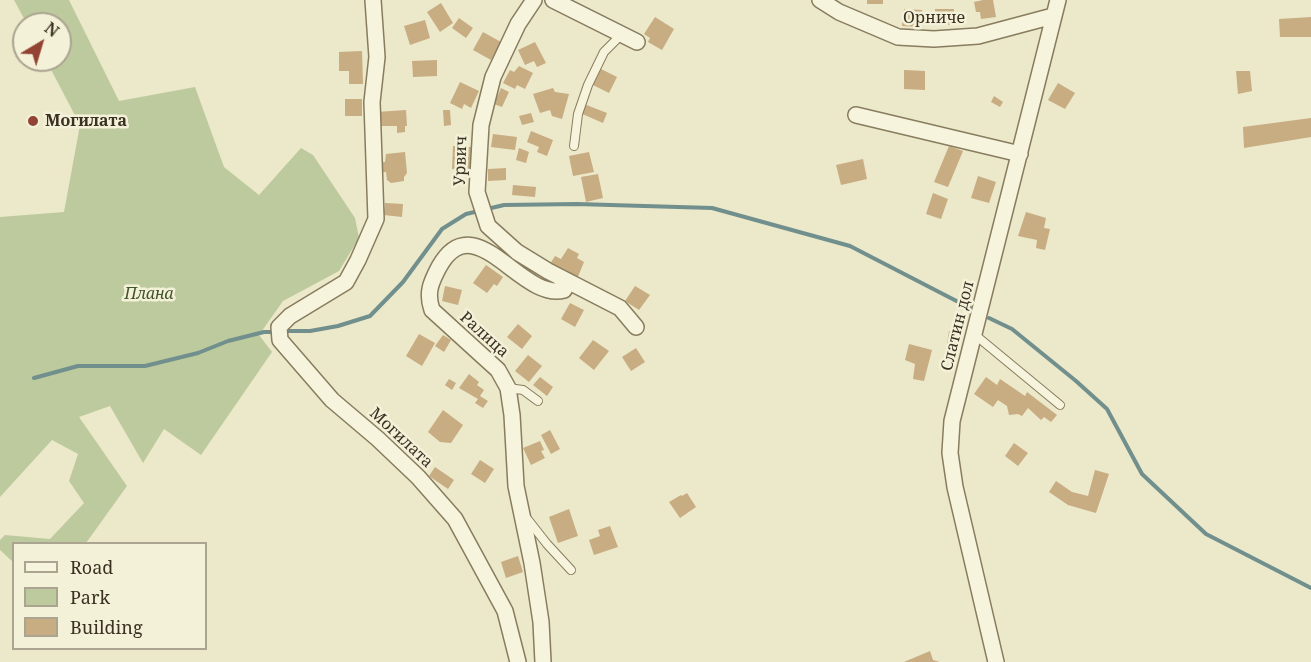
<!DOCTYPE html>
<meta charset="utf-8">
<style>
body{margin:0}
#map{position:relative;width:1311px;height:662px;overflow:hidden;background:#ece8ca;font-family:"Noto Serif",serif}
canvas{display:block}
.legend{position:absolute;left:12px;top:542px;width:195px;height:108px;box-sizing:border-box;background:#f4f1d9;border:2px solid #aaa490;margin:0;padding:8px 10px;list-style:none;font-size:18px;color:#3a3122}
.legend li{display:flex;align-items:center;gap:12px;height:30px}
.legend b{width:30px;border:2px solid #aaa490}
.north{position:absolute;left:12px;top:12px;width:60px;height:60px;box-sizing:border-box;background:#f4f1d9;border:2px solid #aaa490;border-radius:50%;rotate:38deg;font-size:16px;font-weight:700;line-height:24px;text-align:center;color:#3a3122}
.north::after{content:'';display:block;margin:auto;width:21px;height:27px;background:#934333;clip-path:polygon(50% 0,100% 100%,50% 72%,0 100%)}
</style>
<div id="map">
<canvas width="1311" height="662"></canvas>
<ul class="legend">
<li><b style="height:8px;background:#f7f4dd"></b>Road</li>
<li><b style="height:16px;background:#bdca9e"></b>Park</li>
<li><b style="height:16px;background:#c8ac82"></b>Building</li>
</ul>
<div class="north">N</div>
</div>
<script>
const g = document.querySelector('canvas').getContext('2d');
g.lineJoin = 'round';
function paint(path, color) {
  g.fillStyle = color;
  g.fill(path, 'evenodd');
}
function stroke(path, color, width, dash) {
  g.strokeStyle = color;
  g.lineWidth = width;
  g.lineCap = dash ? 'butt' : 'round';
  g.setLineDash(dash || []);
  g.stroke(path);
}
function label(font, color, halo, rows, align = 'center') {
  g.font = font + ' "Noto Serif",serif';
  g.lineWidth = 5;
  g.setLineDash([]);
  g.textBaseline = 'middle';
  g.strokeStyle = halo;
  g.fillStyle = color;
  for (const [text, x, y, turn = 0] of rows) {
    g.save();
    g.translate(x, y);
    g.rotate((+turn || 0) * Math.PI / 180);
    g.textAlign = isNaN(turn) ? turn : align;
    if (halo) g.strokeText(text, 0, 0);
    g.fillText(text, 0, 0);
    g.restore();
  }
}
const green = new Path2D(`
 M14,0H69L119,101L195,87L224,167L259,195L301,148L313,155L355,218L359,238L339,271L283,301L259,335L272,352L201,455L164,429L143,463L110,406L79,417L127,486L86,543L14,544L13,562L0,550V540L5,535L50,539L84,503L69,481L78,454L52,440L0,497V217L64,212L80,125L46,60H60V24H27Z`);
const stream = new Path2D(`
 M487,209L504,205L577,204L712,208L850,246L970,308
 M989,318L1012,329L1076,381L1107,409L1142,474L1206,534L1311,588
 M283,331H310L338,326L370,316L403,282L442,229L466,214L479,211
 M34,378L78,366H145L198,353L228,341L264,332H275`);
const building = new Path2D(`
 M867,0H883V4H867Z
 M983,0H993L996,17L981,19L980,12H976L974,2Z
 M441,3L453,23L440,32L427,12Z
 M904,9L922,10L921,27L902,26Z
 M935,9H954V25H935Z
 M655,17L674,29L662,50L648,42L650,38L644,34Z
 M1311,17V37H1280L1279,19Z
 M459,18L473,28L466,38L452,28Z
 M425,20L430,38L410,45L404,26Z
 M483,32L501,42L491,60L473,50Z
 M535,42L546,63L537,67L534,61L525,65L518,50Z
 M362,51L363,84H349V71H339V52Z
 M437,60V76L413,77L412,61Z
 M519,66L533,73L525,89L517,85L515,89L503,83L510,70L514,72Z
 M601,69L617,77L609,93L593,85Z
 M904,70L925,71V90L904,89Z
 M1236,71H1250L1252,91L1238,94Z
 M460,82L479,91L471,108L464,104L462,109L450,103Z
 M1058,83L1075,93L1065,109L1048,100Z
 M501,88L509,92L502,107L494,104Z
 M553,88L555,92L569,94L562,119L552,116L550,110L540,113L533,94Z
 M994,96L1003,102L1000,107L991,102Z
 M345,99H362V116H345Z
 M584,104L607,113L603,123L580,113Z
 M406,110L407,126H405V132L397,133V126H377L376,112Z
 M443,110H450L451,125L444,126Z
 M531,113L534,122L522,125L519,116Z
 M1311,118V137L1244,148L1243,127Z
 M531,131L553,140L547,156L537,152L539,147L527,142Z
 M493,134L517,137L515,150L491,147Z
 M453,146L472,147V170L452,169Z
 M949,146L963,151L948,187L934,182Z
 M519,148L529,152L526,163L516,160Z
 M405,152L407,173L404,177V181L391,183L387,180L386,172L379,173L378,162H385L386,154Z
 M589,152L594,172L573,176L569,156Z
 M863,159L867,179L841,185L836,165Z
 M506,168V180L488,181V169Z
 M598,174L603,198L586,202L581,177Z
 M978,176L996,182L989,203L971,198Z
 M513,185L536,187L535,197L512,195Z
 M933,193L948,199L941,219L926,214Z
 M385,203L403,204L402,217L384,215Z
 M1026,212L1046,218L1044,228L1050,229L1045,250L1036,248L1037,240L1018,236Z
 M568,248L579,254L577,258L584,262L577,279L550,264L555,256L561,259Z
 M486,265L503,277L497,286L494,284L487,293L473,283Z
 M445,286L462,290L458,305L442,301Z
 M635,286L650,295L639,310L625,301Z
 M570,303L584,310L575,327L561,319Z
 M518,324L532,336L522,349L507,337Z
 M949,331L962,334L959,346L947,343Z
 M419,334L435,343L422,366L406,356Z
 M443,335L451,340L444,352L435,346Z
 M593,340L609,351L594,370L579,358Z
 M909,344L932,350L924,381L913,379L915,364L905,360Z
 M636,348L645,362L631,371L622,357Z
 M528,355L542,366L529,382L515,371Z
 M469,374L479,382L477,385L484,390L480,396L488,401L483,408L475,403L478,399L459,388Z
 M540,377L553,387L547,396L533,385Z
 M986,377L997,385L1000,379L1025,396L1027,392L1057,415L1051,422L1044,417L1041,420L1028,408L1022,416L1018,414L1009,415L1007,406L998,400L993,407L974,394Z
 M449,379L456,383L452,390L445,385Z
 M443,410L463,425L451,443L440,442L428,432Z
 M550,430L560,449L551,454L541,435Z
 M540,441L544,450L541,451L545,458L531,465L523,448Z
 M1014,443L1028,453L1018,466L1005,456Z
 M480,460L494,469L485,483L471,474Z
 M435,467L454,480L448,489L429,476Z
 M1095,470L1109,474L1096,513L1068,505L1049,492L1056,481L1072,492L1088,496Z
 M687,493L696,507L680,518L669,502L681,495L682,496Z
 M569,509L578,536L558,543L549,517Z
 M610,526L618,547L594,555L589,540L600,536L598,530Z
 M518,556L523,572L506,578L501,562Z
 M930,651L933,660L940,662H904Z`);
const lane = new Path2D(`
 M574,146L578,114L588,85L604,52L622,34
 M974,334L1060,405
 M508,388L523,390L538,401
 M525,516L547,544L571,570`);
const street = new Path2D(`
 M373,0L377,57L372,102L376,219L358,260L346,282L290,316L279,327L280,340L332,400L378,439L418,477L455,519L505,611L518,662
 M534,0L518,24L493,77L481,125L477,192L488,226L517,252L548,271L620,308L636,327
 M553,0L637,42
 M820,0L839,12L898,37L934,39L978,36L1053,16
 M856,115L1020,154
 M543,662L541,622L532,563L516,486L512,415L508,388L498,370L432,310C426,293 431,282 439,267C475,203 521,302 564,290L568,281
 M996,662L955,487L950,453L952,421L1058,0`);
const markers = [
 [33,121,6,"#934333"]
];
const streetNames = [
 ["Орниче",934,18],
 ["Урвич",461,161,-88],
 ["Слатин дол",958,326,-76],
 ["Ралица",484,335,42],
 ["Могилата",401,438,43]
];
const poiNames = [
 ["Могилата",45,121]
];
const parkNames = [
 ["Плана",149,294]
];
paint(green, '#bdca9e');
stroke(stream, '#718f8d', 4);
paint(building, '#c8ac82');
stroke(lane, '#887c5f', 10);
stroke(street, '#887c5f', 18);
stroke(lane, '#f7f4dd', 8);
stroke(street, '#f7f4dd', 15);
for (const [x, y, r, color] of markers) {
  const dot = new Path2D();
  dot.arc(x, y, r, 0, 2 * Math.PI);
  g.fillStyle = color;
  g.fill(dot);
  stroke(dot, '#f4f1d9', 2);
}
label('16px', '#3a3122', '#f4f1d9', streetNames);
label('bold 16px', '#3a3122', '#f4f1d9', poiNames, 'left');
label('italic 16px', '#42552a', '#f4f1d9', parkNames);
</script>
